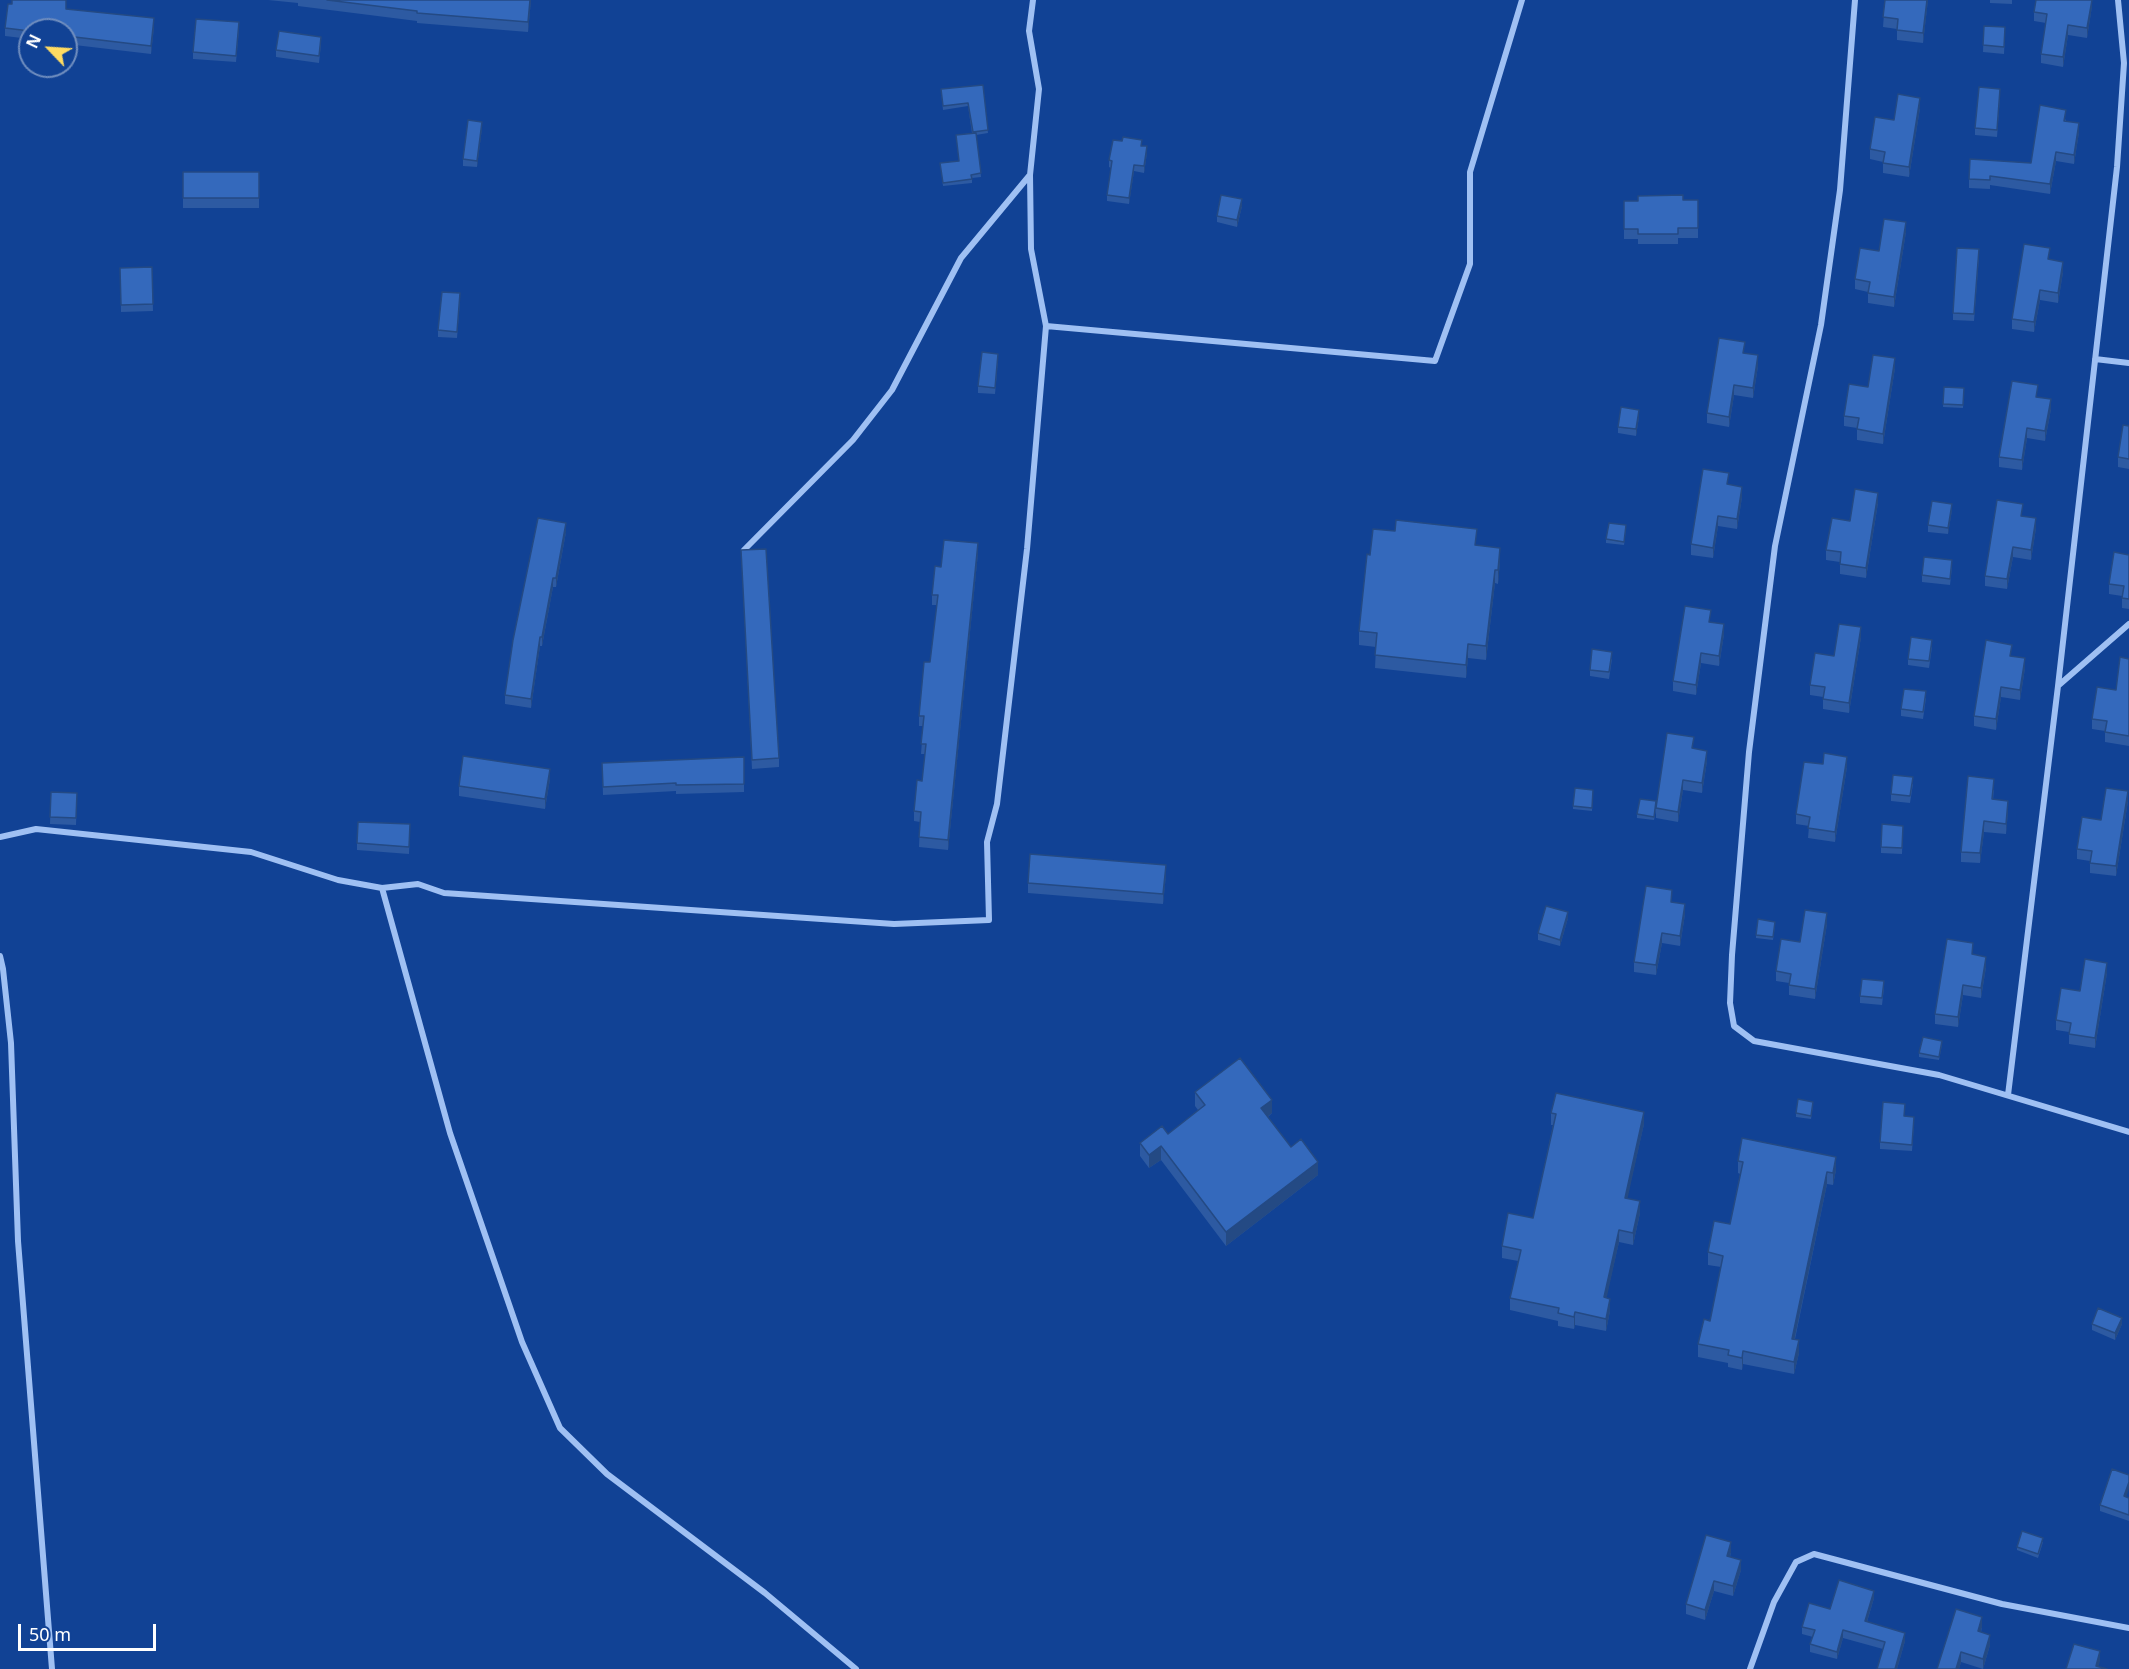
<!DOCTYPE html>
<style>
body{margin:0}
#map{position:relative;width:2129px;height:1669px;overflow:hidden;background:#114295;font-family:"Noto Sans",sans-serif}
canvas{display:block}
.north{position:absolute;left:18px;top:18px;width:60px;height:60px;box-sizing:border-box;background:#114295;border:2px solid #708ebf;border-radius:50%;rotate:295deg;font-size:16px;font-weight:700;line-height:24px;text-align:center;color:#fff}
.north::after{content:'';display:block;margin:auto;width:21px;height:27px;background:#ffdb61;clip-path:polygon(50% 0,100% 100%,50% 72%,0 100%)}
.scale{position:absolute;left:18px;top:1624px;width:138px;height:27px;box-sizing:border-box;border:3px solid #fff;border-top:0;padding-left:8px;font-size:18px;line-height:21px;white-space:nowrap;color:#fff;-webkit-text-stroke:4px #114295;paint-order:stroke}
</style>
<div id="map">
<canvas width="2129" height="1669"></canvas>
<div class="north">N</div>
<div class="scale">50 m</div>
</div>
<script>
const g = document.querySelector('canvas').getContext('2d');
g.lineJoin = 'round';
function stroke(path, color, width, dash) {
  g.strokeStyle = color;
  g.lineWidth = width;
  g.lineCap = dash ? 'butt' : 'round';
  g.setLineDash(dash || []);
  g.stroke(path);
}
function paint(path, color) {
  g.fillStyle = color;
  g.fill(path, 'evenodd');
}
const minor = new Path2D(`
 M1855,0L1840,190L1821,325L1775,546L1749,752L1732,955L1730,1003L1734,1026L1754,1041L1939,1075L2129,1132
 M1046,326L1435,361L1470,264V172L1522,0
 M2095,359L2129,363
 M744,550L853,440L892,390L961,258L1029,176
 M2059,685L2129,624
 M0,837L36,829L251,852L338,880L382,888L418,884L444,893L894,924L989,920L987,842L997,804L1027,549L1046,326L1031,249L1030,175L1039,89L1029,31L1033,0
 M382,888L450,1133L522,1342L560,1428L607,1474L765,1593L856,1669
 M0,956L3,969L11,1043L18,1241L52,1669
 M2008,1095L2058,686L2117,167L2124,63L2118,0
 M1750,1669L1774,1602L1796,1562L1814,1554L2002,1604L2129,1628`);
const wall = new Path2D(`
 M268,0H531L528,32L417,23V21L298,6V3Z
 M1885,0H1928L1923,43L1897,40V29L1883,27Z
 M1990,0H2012V4L1990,3Z
 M2092,0V6L2087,38L2068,35L2063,67L2041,63V54L2046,23L2034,21V12Z
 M66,9L154,27L151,54L66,44V30H30V39L5,36V28Z
 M1984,26L2005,34L2004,54L1983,52Z
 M239,29L236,62L193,59V52Z
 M321,44L319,63L276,57V50Z
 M983,85L988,133L976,135L981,177L972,178V183L943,186L940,163L959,161L956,135L972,133L968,106L943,110L941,89Z
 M2000,96L1997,137L1975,135V128Z
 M1920,108L1909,177L1883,173V162L1870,159V149Z
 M2066,119V121L2079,132L2074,164L2056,161L2050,194L1990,185V189L1969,188V179L2031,163Z
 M482,128L477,167L463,166V159Z
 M1142,146L1147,153L1144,173L1134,171L1129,204L1107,201V195L1111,168L1109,167V160Z
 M183,172H259V208H183Z
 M1698,200V238H1678V244H1638V239H1624V201Z
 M1242,206L1237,227L1217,222V216Z
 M1906,232L1894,307L1868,303V292L1855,289V279L1879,251Z
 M1979,256L1974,321L1953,320V313Z
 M2050,259L2063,272L2058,303L2040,300L2034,332L2012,329V319Z
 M152,267L153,311L121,312L120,268Z
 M460,300L457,338L438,337V330Z
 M1745,353L1758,366L1753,398L1734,395L1729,427L1707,423V413Z
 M998,360L995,394L978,393V386Z
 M1895,368L1883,444L1857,440V428L1844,426V416L1868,387Z
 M1944,387L1964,388L1963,408L1943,407Z
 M2037,397L2051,409L2045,441L2027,438L2022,470L1999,467V457Z
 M1639,417L1636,436L1618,433V427Z
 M2129,426V469L2118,467V457Z
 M1729,485L1742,497L1737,529L1718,526L1713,558L1691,555V544Z
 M1878,503L1866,578L1840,574V562L1826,560V550L1850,521Z
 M1952,510L1948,534L1928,532V525Z
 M2023,516L2036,528L2031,560L2013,557L2007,589L1985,586V576Z
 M1626,528L1624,545L1606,543V539Z
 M566,532L556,587H553L542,646H540L531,708L505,704V695Z
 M1476,545L1500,561L1498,584L1495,583L1486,660L1468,658L1466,678L1375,668L1376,647L1359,645V631L1370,555Z
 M741,550L779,758V767L752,769Z
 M978,553L948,850L919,847L920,822L914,821V811L922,781L925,754H921L923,726H919V716L930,662L937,605H932V595L941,567Z
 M2129,555V609L2122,608V596L2109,594V584Z
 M1952,567L1950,585L1922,582V575Z
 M1711,622L1724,634L1719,666L1701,663L1696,695L1673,691V681Z
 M1861,637L1849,713L1823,709V697L1810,695V685L1834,656Z
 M1932,647L1929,668L1908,665V659Z
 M2012,656L2025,668L2020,700L2001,697L1996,730L1974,726V716Z
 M1612,659L1609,679L1590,676V670Z
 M2129,659V746L2105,742V731L2092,729V719L2116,690Z
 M1926,698L1923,719L1901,716V709Z
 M1694,749L1707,761L1702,793L1683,790L1678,822L1656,818V810L1654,820L1637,818V814L1656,801Z
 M744,757V792L676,794V791L603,795L602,763Z
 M1847,767L1835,842L1808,838L1809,826L1796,824V814Z
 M550,779L545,809L459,796V786Z
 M1913,784L1910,803L1891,801V794Z
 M1994,789L1993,800L2008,811L2006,834L1984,832L1980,863L1961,862V852Z
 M1593,790L1592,811L1573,809V806Z
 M51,792L77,793L76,825L50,824Z
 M2128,801L2116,876L2090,873V861L2077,859V849L2101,820Z
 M1903,826L1902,854L1881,853V847Z
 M410,831L409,854L357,850V843Z
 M1166,875L1163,904L1028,893V883Z
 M1672,902L1685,914L1680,946L1662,943L1656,975L1634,972V962Z
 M1568,918L1560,946L1538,940V933Z
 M1827,924L1815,999L1789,995V983L1776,981V971L1800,942Z
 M1775,925L1773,940L1756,938V935Z
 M1973,954L1986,967L1981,998L1963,995L1958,1027L1935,1024V1014Z
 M2107,973L2095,1048L2069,1044V1032L2056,1030V1020L2080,991Z
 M1884,988L1882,1005L1860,1003V996Z
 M1942,1044L1939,1060L1919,1057V1053Z
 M1195,1092L1272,1113L1268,1117L1291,1147L1318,1175L1226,1246L1161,1160L1149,1168L1140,1156V1143L1168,1134L1198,1110L1195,1106Z
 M1813,1105L1811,1119L1796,1117V1113Z
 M1551,1113L1644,1124L1627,1198L1640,1213L1633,1245L1619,1242L1606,1298L1610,1311L1606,1331L1575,1325L1574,1329L1558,1326V1321L1510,1310V1298L1518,1261L1502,1258V1246L1533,1218L1553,1125H1551Z
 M1904,1116L1914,1123L1912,1151L1880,1149V1142Z
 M1738,1161L1836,1170L1833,1185L1827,1184L1795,1339L1799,1353L1794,1374L1743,1364L1742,1370L1728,1367V1363L1698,1357V1344L1710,1321L1721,1267L1708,1265V1252L1730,1224L1740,1174L1738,1173Z
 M2092,1324H2122L2115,1340L2092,1330Z
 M2126,1497L2129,1498V1521L2100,1511V1505Z
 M2043,1542L2038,1558L2017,1550V1547Z
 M1731,1552L1730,1557L1741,1570L1733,1596L1714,1591L1705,1620L1686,1614V1604Z
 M1874,1598L1867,1622L1905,1641L1897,1669H1877L1883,1649L1843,1638L1837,1659L1810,1652V1644L1813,1637L1802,1634V1627L1830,1609Z
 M1982,1627L1981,1632L1990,1645L1983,1669L1961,1662L1959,1669H1937Z`);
const shadedWall = new Path2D(`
 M530,0H531L528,32V22Z
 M1927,0H1928L1923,43V33Z
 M2092,0V6L2087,38V28Z
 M154,18V27L151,54V46Z
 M2068,25V35L2063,67V57Z
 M1920,98V108L1909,177V167Z
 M482,122V128L477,167V161Z
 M2079,123V132L2074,164V155Z
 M1147,146V153L1144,173V166Z
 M2056,152V161L2050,194V184Z
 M1134,165V171L1129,204V198Z
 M1242,199V206L1237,227V220Z
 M1906,222V232L1894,307V297Z
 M2063,262V272L2058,303V293Z
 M2040,290V300L2034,332V322Z
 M1758,355V366L1753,398V388Z
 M1895,358V368L1883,444V434Z
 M1734,385V395L1729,427V417Z
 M2051,399V409L2045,441V431Z
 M1639,410V417L1636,436V429Z
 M2027,428V438L2022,470V460Z
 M1742,487V497L1737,529V519Z
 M1878,493V503L1866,578V568Z
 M1952,504V510L1948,534V528Z
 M1718,516V526L1713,558V548Z
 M2036,518V528L2031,560V550Z
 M566,523V532L556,587V578Z
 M978,543V553L948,850V840Z
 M2013,547V557L2007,589V579Z
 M1500,548V561L1498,584V570Z
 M1495,570V583L1486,660V646Z
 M553,578V587L542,646V637Z
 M1724,624V634L1719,666V656Z
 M1861,627V637L1849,713V703Z
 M540,637V646L531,708V699Z
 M1468,644V658L1466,678V665Z
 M1701,653V663L1696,695V685Z
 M2025,658V668L2020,700V690Z
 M2001,687V697L1996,730V719Z
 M1707,751V761L1702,793V783Z
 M1847,757V767L1835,842V832Z
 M550,769V779L545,809V799Z
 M1683,780V790L1678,822V812Z
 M2128,791V801L2116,876V866Z
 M2008,801V811L2006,834V824Z
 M1984,821V832L1980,863V853Z
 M1166,865V875L1163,904V894Z
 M1685,904V914L1680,946V936Z
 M1568,912V918L1560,946V940Z
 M1827,913V924L1815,999V989Z
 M1662,933V943L1656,975V965Z
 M1986,957V967L1981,998V988Z
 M2107,963V973L2095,1048V1038Z
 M1963,985V995L1958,1027V1017Z
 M1272,1100V1113L1261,1122V1108Z
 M1644,1112V1124L1625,1210V1198Z
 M1161,1146V1160L1149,1168V1155Z
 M1836,1157V1170L1833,1185V1173Z
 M1318,1162V1175L1226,1246V1232Z
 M1827,1172V1184L1792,1351V1339Z
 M1640,1201V1213L1633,1245V1233Z
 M1619,1230V1242L1604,1310V1297Z
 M1610,1299V1311L1606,1331V1319Z
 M1575,1312V1325L1574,1329V1317Z
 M2122,1318V1324L2115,1340V1333Z
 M1799,1340V1353L1794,1374V1362Z
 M1743,1351V1364L1742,1370V1358Z
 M2129,1482V1489L2124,1503V1496Z
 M1731,1542V1552L1727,1566V1556Z
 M1741,1560V1570L1733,1596V1586Z
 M1714,1581V1591L1705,1620V1610Z
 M1874,1591V1598L1865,1628V1621Z
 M1982,1617V1627L1978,1641V1631Z
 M1843,1630V1638L1837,1659V1652Z
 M1905,1633V1641L1897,1669H1895Z
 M1990,1635V1645L1983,1669V1659Z
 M2100,1651V1661L2098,1669L2096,1666Z
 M1961,1652V1662L1959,1669H1956Z`);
const building = new Path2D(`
 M12,0H66V9L154,18L151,46L66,36V30H30V31L5,28L8,4H12Z
 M327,0H530L528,22L417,13V11Z
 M1885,0H1927L1923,33L1897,30L1898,19L1883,17Z
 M2036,0H2092L2087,28L2068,25L2063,57L2041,54L2047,14L2034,12Z
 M196,19L239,22L236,56L193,52Z
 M1984,26L2005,27L2004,47L1983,45Z
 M279,31L321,37L319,56L276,50Z
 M983,85L988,130L973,132L968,103L943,106L941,89Z
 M1979,87L2000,89L1997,130L1975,128Z
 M1898,94L1920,98L1909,167L1883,163L1885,152L1870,149L1875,117L1894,120Z
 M2040,105L2066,110L2064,121L2079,123L2074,155L2056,152L2050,184L1990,176V180L1969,179L1970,159L2031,163Z
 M468,120L482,122L477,161L463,159Z
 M976,133L981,173L971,175L972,179L943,183L940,163L959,161L956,135Z
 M1123,137L1142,140L1141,146H1147L1144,166L1134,165L1129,198L1107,195L1112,161L1109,160L1113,140L1122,141Z
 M183,172H259V198H183Z
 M1221,195L1242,199L1237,220L1217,216Z
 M1683,195V200H1698V228H1678V234H1638V229H1624V201H1638V196Z
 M1884,219L1906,222L1894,297L1868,293L1870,282L1855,279L1860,248L1879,251Z
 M2024,244L2050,248L2048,259L2063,262L2058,293L2040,290L2034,322L2012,319Z
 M1957,248L1979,249L1974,314L1953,313Z
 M152,267L153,304L121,305L120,268Z
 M442,292L460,293L457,332L438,330Z
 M1719,338L1745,342L1743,353L1758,355L1753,388L1734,385L1729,417L1707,413Z
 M982,352L998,354L995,388L978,386Z
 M1873,355L1895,358L1883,434L1857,429L1859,418L1844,416L1849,384L1868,387Z
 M2012,381L2038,385L2036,397L2051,399L2045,431L2027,428L2022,460L1999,457Z
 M1944,387L1964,388L1963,405L1943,404Z
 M1621,407L1639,410L1636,429L1618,427Z
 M2123,425L2129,426V459L2118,457Z
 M1703,469L1729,473L1727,484L1742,487L1737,519L1718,516L1713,548L1691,544Z
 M1855,489L1878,493L1866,568L1840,564L1841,552L1826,550L1832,518L1850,521Z
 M1997,500L2023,504L2021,516L2036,518L2031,550L2013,547L2007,579L1985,576Z
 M1932,501L1952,504L1948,528L1928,525Z
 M538,518L566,523L556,578H553L542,637H540L531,699L505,695L513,640Z
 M1396,520L1477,529L1475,545L1500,548L1498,570H1495L1486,646L1468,644L1466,665L1375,655L1377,633L1359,631L1367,554L1370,555L1373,529L1395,531Z
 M1609,523L1626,525L1624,542L1606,539Z
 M944,540L978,543L948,840L919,837L921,812L914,811L917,780L922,781L926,744H921L924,716H919L924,662H930L938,595H932L935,566L941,567Z
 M766,549L779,758L752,760L741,550Z
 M2114,552L2129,555V599L2122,598L2124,586L2109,584Z
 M1924,557L1952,560L1950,579L1922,575Z
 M1685,606L1711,610L1709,622L1724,624L1719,656L1701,653L1696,685L1673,681Z
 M1839,624L1861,627L1849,703L1823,699L1825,687L1810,685L1815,653L1834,656Z
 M1911,637L1932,640L1929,661L1908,659Z
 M1986,640L2012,645L2010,656L2025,658L2020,690L2001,687L1996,719L1974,716Z
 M1592,649L1612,652L1609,672L1590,670Z
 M2120,657L2129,659V736L2105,732L2107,721L2092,719L2097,687L2116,690Z
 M1904,689L1926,691L1923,712L1901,709Z
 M1667,733L1694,737L1692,748L1707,751L1702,783L1683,780L1678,812L1656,808Z
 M1824,753L1847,757L1835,832L1808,828L1810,817L1796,814L1804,762L1823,764Z
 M463,756L550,769L545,799L459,786Z
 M744,757V784L676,785V783L603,787L602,763Z
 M1893,775L1913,777L1910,796L1891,794Z
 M1968,776L1994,779L1992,799L2008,801L2006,824L1984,821L1980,853L1961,852Z
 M1575,788L1593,790L1592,808L1573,806Z
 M2106,788L2128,791L2116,866L2090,863L2092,851L2077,849L2082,817L2101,820Z
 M51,792L77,793L76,818L50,817Z
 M1640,799L1656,801L1654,817L1637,814Z
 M358,822L410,824L409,847L357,843Z
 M1882,824L1903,826L1902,848L1881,847Z
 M1030,854L1166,865L1163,894L1028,883Z
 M1646,886L1672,890L1671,902L1685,904L1680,936L1662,933L1656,965L1634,962Z
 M1546,906L1568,912L1560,940L1538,933Z
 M1805,910L1827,913L1815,989L1789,985L1791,974L1776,971L1781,939L1800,942Z
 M1758,919L1775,922L1773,937L1756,935Z
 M1947,939L1973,943L1972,954L1986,957L1981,988L1963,985L1958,1017L1935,1014Z
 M2085,959L2107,963L2095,1038L2069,1034L2071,1023L2056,1020L2061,988L2080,991Z
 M1862,979L1884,981L1882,998L1860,996Z
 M1923,1037L1942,1041L1939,1057L1919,1053Z
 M1240,1058L1272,1100L1261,1108L1291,1147L1301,1139L1318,1162L1226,1232L1161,1146L1149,1155L1140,1143L1162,1126L1168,1134L1205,1105L1195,1092Z
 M1556,1093L1644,1112L1625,1198L1640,1201L1633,1233L1619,1230L1604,1297L1610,1299L1606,1319L1575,1312L1574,1317L1558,1313L1559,1308L1510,1298L1521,1250L1502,1246L1508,1213L1533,1218L1556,1114L1551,1113Z
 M1798,1099L1813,1102L1811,1116L1796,1113Z
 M1883,1102L1905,1104L1904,1116L1914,1117L1912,1145L1880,1142Z
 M1742,1138L1836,1157L1833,1173L1827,1172L1792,1339L1799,1340L1794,1362L1743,1351L1742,1358L1728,1355L1729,1350L1698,1344L1704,1319L1710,1321L1723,1256L1708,1252L1714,1221L1730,1224L1743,1162L1738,1161Z
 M2098,1308L2122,1318L2115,1333L2092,1324Z
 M2112,1469L2129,1475V1482L2124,1496L2129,1498V1515L2100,1505Z
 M2022,1531L2043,1538L2038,1554L2017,1547Z
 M1706,1535L1731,1542L1727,1556L1741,1560L1733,1586L1714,1581L1705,1610L1686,1604Z
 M1839,1580L1874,1591L1865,1621L1905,1633L1895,1669H1877L1885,1642L1843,1630L1837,1652L1810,1644L1815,1630L1802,1627L1809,1603L1830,1609Z
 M1956,1609L1982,1617L1978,1631L1990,1635L1983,1659L1961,1652L1956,1669H1937Z
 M2074,1644L2100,1651L2096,1666L2107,1669H2066Z`);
stroke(minor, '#9fc0f3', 6);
paint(wall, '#2d5aa2');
paint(shadedWall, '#244a84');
paint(building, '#3469bc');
stroke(building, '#244a84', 1.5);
</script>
